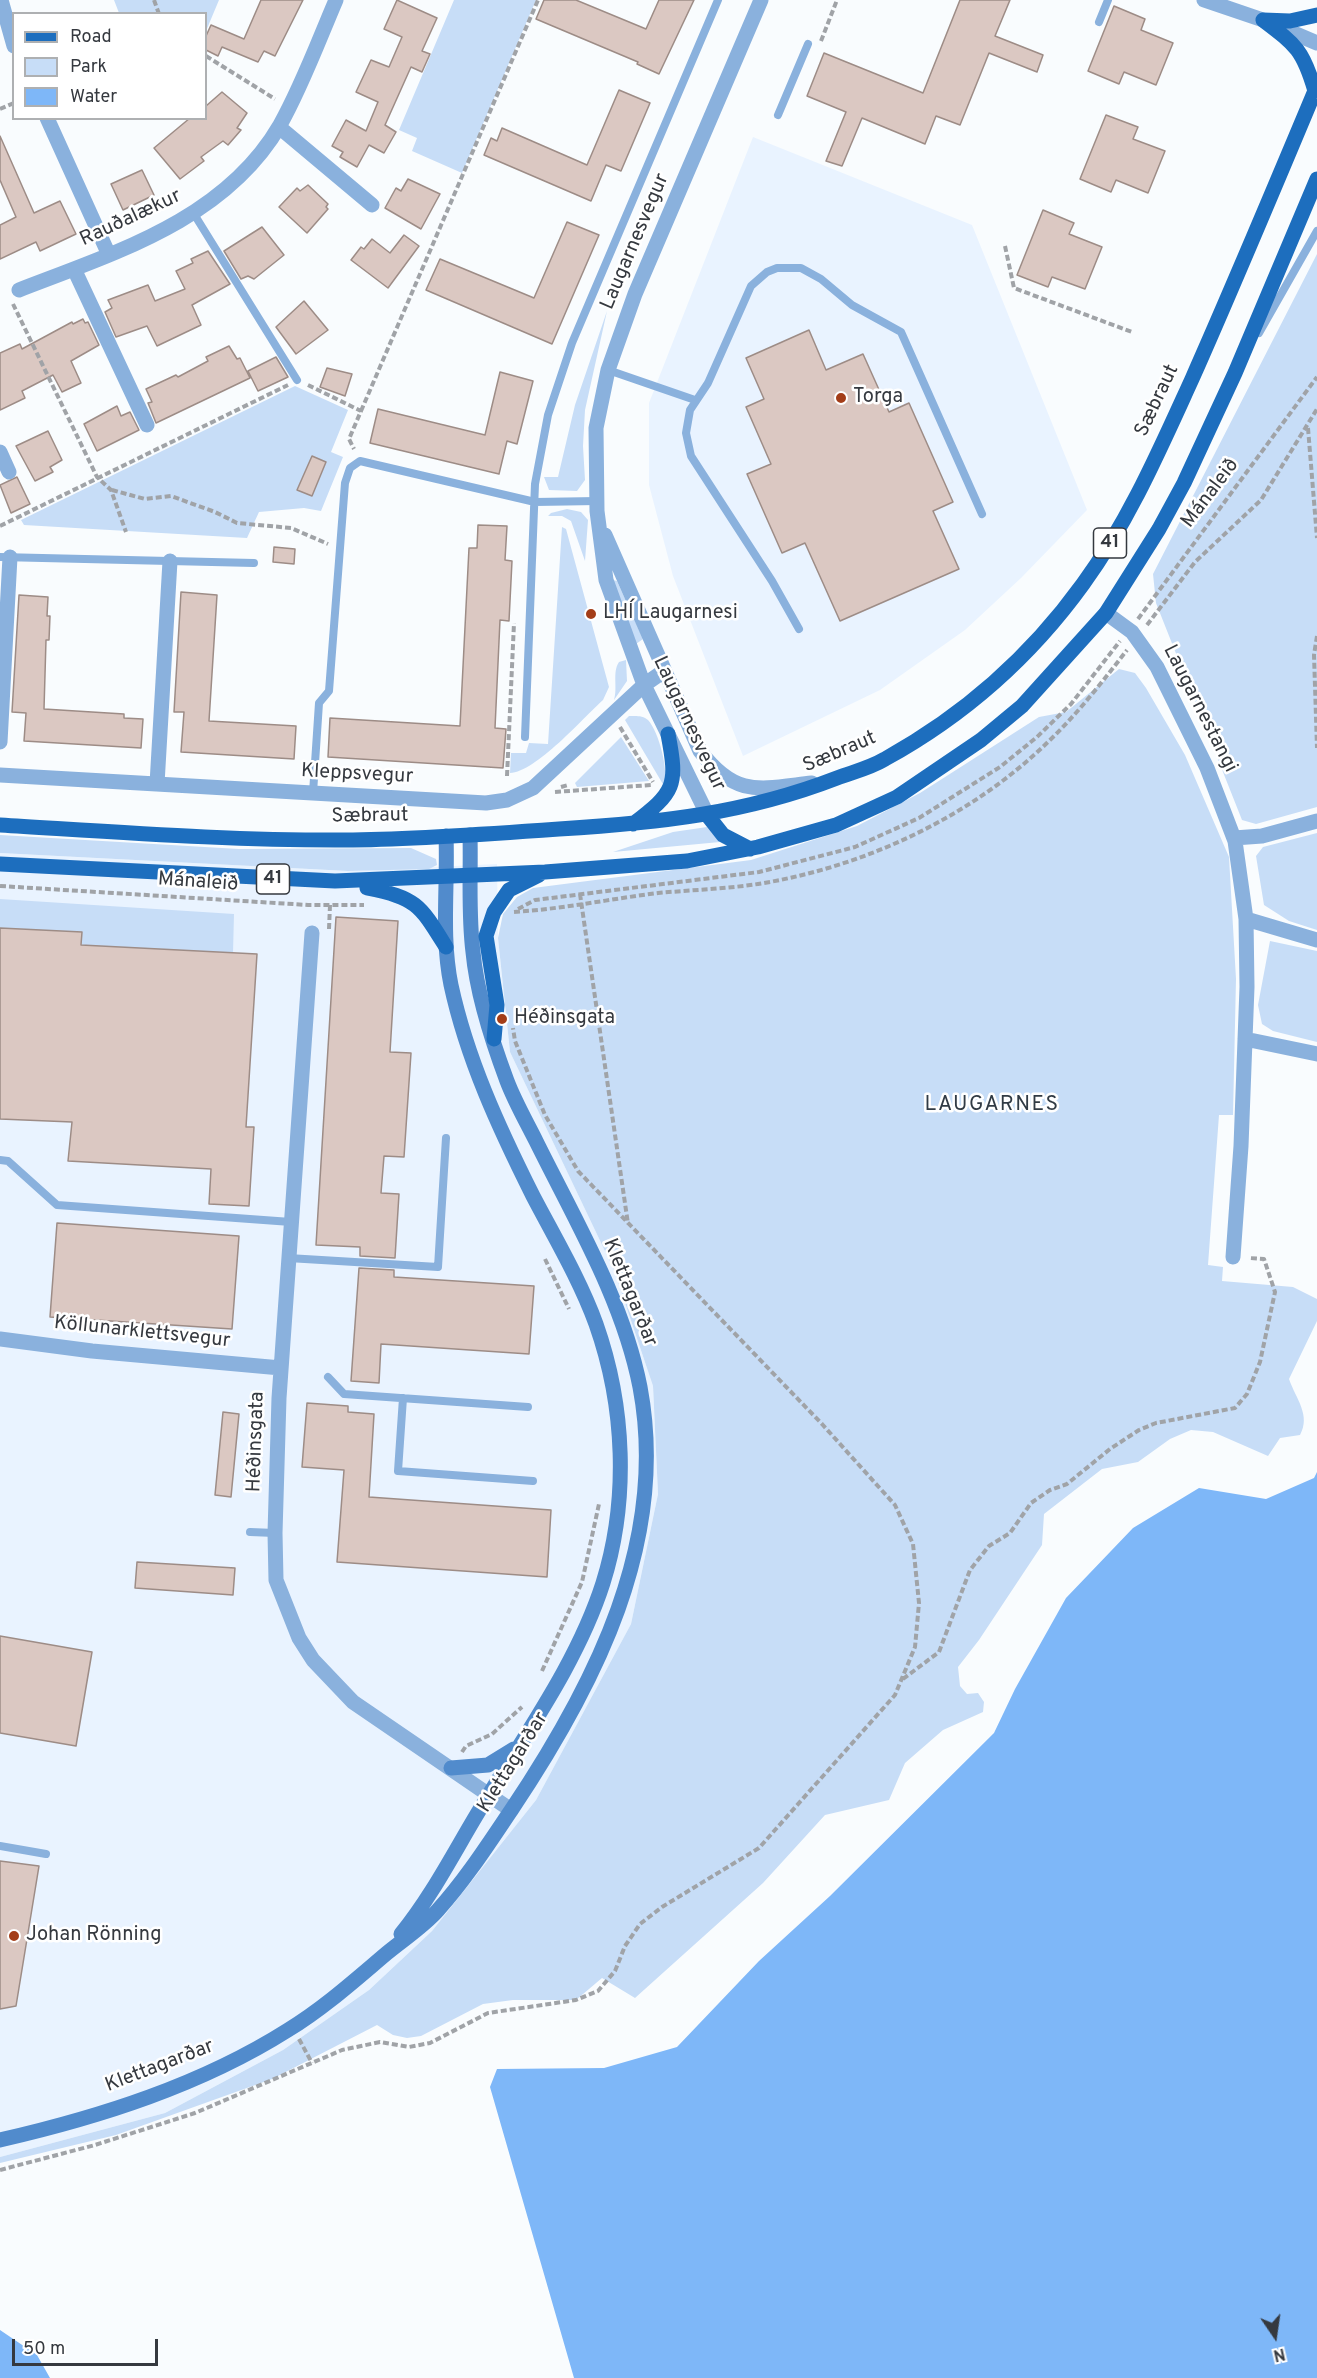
<!DOCTYPE html>
<meta charset="utf-8">
<style>
body{margin:0}
#map{position:relative;width:1317px;height:2378px;overflow:hidden;background:#f9fcfe;font-family:Overpass,sans-serif}
canvas{display:block}
.legend{position:absolute;left:12px;top:12px;width:195px;height:108px;box-sizing:border-box;background:#fff;border:2px solid #aeb0b2;margin:0;padding:8px 10px;list-style:none;font-size:18px;color:#35393f}
.legend li{display:flex;align-items:center;gap:12px;height:30px}
.legend b{width:30px;border:2px solid #aeb0b2}
.north{position:absolute;left:1245px;top:2306px;width:60px;height:60px;-webkit-text-stroke:4px #fff;paint-order:stroke;rotate:167deg;font-size:16px;font-weight:700;line-height:24px;text-align:center;color:#35393f}
.north::after{content:'';display:block;margin:auto;width:21px;height:27px;background:#35393f;clip-path:polygon(50% 0,100% 100%,50% 72%,0 100%)}
.scale{position:absolute;left:12px;top:2339px;width:146px;height:27px;box-sizing:border-box;border:3px solid #35393f;border-top:0;padding-left:8px;font-size:18px;line-height:21px;white-space:nowrap;color:#35393f;-webkit-text-stroke:4px #fff;paint-order:stroke}
</style>
<div id="map">
<canvas width="1317" height="2378"></canvas>
<ul class="legend">
<li><b style="height:8px;background:#1d6ebe"></b>Road</li>
<li><b style="height:16px;background:#c7ddf7"></b>Park</li>
<li><b style="height:16px;background:#7eb7f8"></b>Water</li>
</ul>
<div class="north">N</div>
<div class="scale">50 m</div>
</div>
<script>
const g = document.querySelector('canvas').getContext('2d');
g.lineJoin = 'round';
function paint(path, color) {
  g.fillStyle = color;
  g.fill(path, 'evenodd');
}
function stroke(path, color, width, dash) {
  g.strokeStyle = color;
  g.lineWidth = width;
  g.lineCap = dash ? 'butt' : 'round';
  g.setLineDash(dash || []);
  g.stroke(path);
}
function label(font, color, halo, rows, align = 'center') {
  g.font = font + ' Overpass,sans-serif';
  g.lineWidth = 5;
  g.setLineDash([]);
  g.textBaseline = 'middle';
  g.strokeStyle = halo;
  g.fillStyle = color;
  for (const [text, x, y, turn = 0] of rows) {
    g.save();
    g.translate(x, y);
    g.rotate((+turn || 0) * Math.PI / 180);
    g.textAlign = isNaN(turn) ? turn : align;
    if (halo) g.strokeText(text, 0, 0);
    g.fillText(text, 0, 0);
    g.restore();
  }
}
const built = new Path2D(`
 M753,137L972,225L1087,510L1021,578L965,630L880,690L743,756L673,576L649,485V403Z
 M0,853L348,871L497,864L498,938L510,1052L614,1270L653,1386L658,1494L631,1624L536,1800L432,1931L369,1990L283,2050L165,2113L0,2157Z`);
const green = new Path2D(`
 M114,0H219L206,31V14L119,13Z
 M454,0H536L462,173L412,151L417,138L399,130Z
 M1317,254V807L1256,824L1242,820L1156,603L1153,574Z
 M607,311L585,410L583,446L585,480L577,491L549,490L544,477H558L575,405Z
 M295,386L348,410L331,452L343,457L321,511L304,508L259,512L247,538L24,525L21,520Z
 M567,509L581,512L588,520L585,561L571,521L562,516H548L551,513Z
 M562,527L566,529L609,687L603,700C583,718 536,772 510,773L511,753H526L529,743L548,744Z
 M613,580L617,581L643,639L636,644Z
 M626,660L627,681L614,700C618,688 612,672 619,662Z
 M1119,669L1135,673L1146,688L1185,755L1229,857L1236,979L1233,1115H1219L1208,1265L1223,1267L1222,1281L1293,1287L1317,1299V1321L1289,1379C1296,1399 1311,1415 1300,1435L1280,1438L1268,1456L1213,1432L1191,1430L1170,1439L1138,1462L1102,1469L1044,1514L1042,1545L979,1640L958,1667L960,1686L967,1694L978,1693L984,1702L983,1712L943,1730L905,1763L889,1800L825,1815L763,1883L635,1998L602,1978L576,2000H513L483,2004L421,2036L407,2038L393,2035L377,2025L272,2079L116,2135L0,2163V2157L165,2113L283,2050L369,1990L432,1931L536,1800L631,1624L658,1494L653,1386L614,1270L510,1052L498,938L503,914L517,897L533,888L751,860L857,826L920,793L1039,717L1066,712Z
 M629,716C635,716 643,715 648,720C659,732 669,771 664,786L625,720Z
 M621,737L649,781L577,787L575,783Z
 M707,827L720,842L613,852L673,832Z
 M1317,833V930L1289,921L1264,905L1256,856L1263,847Z
 M0,835L239,849L411,848L436,859L437,865L429,869L348,871L0,853Z
 M0,899L234,914L233,953L82,945V932L0,928Z
 M1270,941L1317,951V1042L1273,1031L1262,1024L1258,1005Z`);
const water = new Path2D(`
 M1317,1472V2378H574L490,2087L497,2069L604,2068L677,2047L759,1961L830,1896L994,1733L1015,1689L1066,1598L1133,1528L1199,1488L1266,1499L1314,1478Z
 M0,2330L37,2355L50,2378H0Z`);
const building = new Path2D(`
 M261,0H303L275,56L264,51L258,62L222,47L218,56L206,50V36L211,25L244,39Z
 M397,0L437,18L422,51L430,54L422,72L411,67L385,125L396,132L384,153L369,145L357,167L340,157L343,152L332,146L346,120L366,131L378,102L356,92L371,60L389,67L402,37L384,29Z
 M544,0H576L646,29L659,0H694L659,74L637,64L638,62L536,19Z
 M960,0H1010L995,36L1043,55L1037,72L989,53L960,125L936,116L925,144L862,118L842,166L826,161L846,112L807,96L824,53L923,93Z
 M1114,6L1145,19L1141,30L1173,43L1156,85L1124,72L1119,84L1088,71Z
 M619,90L650,103L621,171L606,165L591,201L484,155L491,138L497,141L502,128L587,165Z
 M222,92L247,113L237,128L241,130L228,145L223,141L201,157L204,161L180,179L154,148L190,118H206V106Z
 M1106,115L1138,127L1133,139L1165,151L1148,193L1116,180L1111,192L1080,179Z
 M0,136L34,213L60,201L76,234L40,251L36,242L0,259V225L16,217L0,180Z
 M142,170L154,195L123,210L111,184Z
 M408,179L440,194L421,229L385,208L396,188L401,191Z
 M308,185L328,204L326,207L328,209L307,233L279,207L297,188L300,191Z
 M1043,210L1074,223L1069,234L1102,247L1085,289L1052,277L1048,287L1017,275Z
 M567,222L599,235L552,344L426,290L440,259L534,298Z
 M262,227L284,255L254,279L248,276L241,279L224,251Z
 M404,235L419,246L388,288L351,260L361,247L364,249L372,239L390,253Z
 M208,251L230,284L192,305L201,325L157,346L147,326L116,337L105,312L112,308L108,300L148,285L155,301L185,289L176,271L193,263L191,259Z
 M304,301L328,330L296,354L276,327Z
 M83,319L85,323L88,322L99,345L71,361L81,383L62,392L53,375L22,391L25,398L0,410V353L20,344L22,349L72,322L73,324Z
 M809,330L826,370L863,354L889,412L909,403L953,502L933,511L959,569L840,621L805,543L782,553L747,474L771,464L746,407L764,399L746,358Z
 M229,346L237,359L240,358L250,378L156,423L148,403L152,402L146,389L176,375L178,377L208,361L206,357Z
 M276,357L288,377L258,391L248,371Z
 M327,368L352,374L345,396L320,387Z
 M500,372L533,381L517,444L507,441L499,474L370,443L378,409L485,435Z
 M117,406L121,416L130,412L139,430L97,451L84,424Z
 M48,431L62,460L50,467L53,472L35,481L16,446Z
 M312,456L326,462L312,496L297,490Z
 M17,477L30,504L11,513L0,485Z
 M478,525L507,526L505,560L512,561L509,621L500,620L495,728L506,729L503,768L328,757L330,718L460,726L469,548H477Z
 M274,547L295,549L294,564L273,562Z
 M181,592L217,595L209,721L296,726L294,759L181,752L184,712H174Z
 M19,595L48,597L47,616H50L49,640H46L44,709L124,714V718L143,719L141,748L24,741L26,713L12,712Z
 M336,917L398,921L390,1052L411,1053L404,1157L384,1156L381,1193L399,1194L395,1258L360,1256V1247L316,1245Z
 M0,928L82,932L81,945L257,954L246,1127H254L249,1206L209,1204L211,1169L68,1161L72,1122L0,1119Z
 M57,1223L239,1236L232,1329L50,1317Z
 M359,1268L394,1270V1277L534,1286L529,1354L381,1344L379,1383L351,1381Z
 M307,1403L348,1406V1412L374,1414L369,1497L551,1510L547,1577L337,1562L344,1470L302,1467Z
 M223,1412L239,1414L231,1497L215,1495Z
 M137,1562L235,1568L233,1595L135,1588Z
 M0,1636L92,1652L76,1746L0,1733Z
 M0,1861L39,1866L16,2006L0,2009Z`);
const path = new Path2D(`
 M154,0L159,14
 M821,41L837,0
 M206,56L275,99
 M0,109L14,103
 M1005,246L1014,288L1132,332
 M13,304L97,477L111,490L126,532
 M308,385L361,411L349,439L354,449
 M361,411L538,0
 M1308,428L1317,538
 M112,490L145,499L171,496L215,512L237,523L291,528L328,544
 M0,526L288,385
 M1138,619L1317,377
 M1147,625L1195,562L1261,500L1317,409
 M1317,636L1314,655L1317,748
 M620,727L653,782
 M507,776L514,623
 M561,787L568,785
 M555,792L651,785
 M0,886L308,905H364
 M580,894L628,1224
 M518,909L535,900L759,872L855,847L919,818L1000,767L1037,737L1071,704L1120,641
 M514,912C562,909 610,899 658,893C691,890 725,889 758,884C865,867 973,816 1050,740C1079,712 1103,681 1127,650
 M329,929L330,905
 M545,1259L569,1309
 M542,1671L582,1582L599,1504
 M903,1679L939,1652L970,1570L989,1546L1010,1533L1031,1503L1050,1490L1067,1484L1110,1449L1139,1430L1156,1423L1235,1408L1247,1394L1260,1362L1275,1292L1264,1259L1249,1258
 M462,1752L466,1746L492,1734L522,1707
 M299,2039L312,2063
 M0,2170L95,2145L195,2113L342,2050L380,2042L409,2047L430,2043L488,2013L576,2000L598,1991L615,1971L625,1946L640,1924L662,1907L759,1848L895,1695L915,1647L919,1603L913,1544L895,1505L822,1424L578,1171L545,1115L515,1041L513,1028`);
const service = new Path2D(`
 M1099,22L1108,0
 M778,115L808,44
 M194,214L297,380
 M1259,333L1317,231
 M608,370L695,400
 M0,557L254,563
 M799,629L772,581L691,456L686,433L690,410L708,383L751,286L767,272L777,268H801L821,279L852,305L901,332L982,514
 M525,737L535,484L548,415L572,343L718,0
 M313,793L319,703L329,691L345,483L350,468L360,461L535,502L597,501
 M0,1160L8,1161L57,1205L291,1222
 M288,1258L438,1267L446,1138
 M328,1377L344,1394L528,1407
 M403,1398L398,1471L533,1481
 M250,1532L275,1533
 M0,1846L46,1854`);
const minor = new Path2D(`
 M1,0L14,46
 M1204,0L1263,20L1317,43
 M47,118L109,255
 M279,127L372,205
 M74,269L147,425
 M19,290C114,253 225,220 280,125C302,86 318,42 336,0
 M0,452L9,472
 M605,535L700,751C736,798 759,789 812,783
 M1106,613L1132,632L1157,667L1207,768L1235,841L1246,919L1247,987L1241,1146L1233,1257
 M0,742L10,557
 M0,775L486,803L507,800L533,788L644,685L664,671
 M157,784L170,561
 M708,816L644,685L606,580L597,511L596,428L608,370L635,294L761,0
 M1234,838L1262,836L1317,821
 M1246,919L1317,940
 M312,933L279,1398L275,1533L276,1580L299,1638L313,1660L353,1702L511,1810
 M1245,1039L1317,1054
 M0,1339L92,1351L281,1368`);
const secondary = new Path2D(`
 M451,1768L488,1765L514,1749
 M401,1934C436,1891 460,1840 490,1793C531,1726 579,1658 603,1583C629,1500 625,1406 596,1324C580,1280 555,1238 533,1196C499,1128 467,1059 451,985C441,937 448,885 446,836
 M0,2140C100,2117 201,2085 288,2030C324,2008 355,1980 387,1953C404,1939 424,1926 438,1910C466,1879 489,1843 512,1809C595,1685 669,1541 640,1387C623,1300 575,1220 536,1141C526,1121 515,1102 507,1081C492,1041 477,995 473,952C468,913 471,874 470,835`);
const primary = new Path2D(`
 M1263,20C1296,45 1303,50 1315,91
 M1263,20L1290,21L1317,15
 M708,816L723,835L750,849
 M633,824C675,792 678,786 668,734
 M0,825C117,832 235,841 353,840C421,839 490,834 559,829C657,823 744,814 837,778C853,772 870,768 885,759C963,716 1031,656 1083,584C1129,521 1160,449 1192,379C1235,282 1276,184 1317,86
 M0,864L335,881L545,872L687,861L758,847L836,825L897,797L981,740L1022,706L1106,613L1159,529L1184,483L1235,373L1317,179
 M367,888C417,898 420,905 446,947
 M494,1039L497,1005L486,936L494,912L509,890L539,875`);
const markers = [
 [841,398,6,"#a33d18"],
 [591,614,6,"#a33d18"],
 [502,1019,6,"#a33d18"],
 [14,1936,6,"#a33d18"]
];
const shields = [
 [1110,543,33],
 [273,879,33]
];
const shieldNames = [
 ["41",1110,543],
 ["41",273,879]
];
const streetNames = [
 ["Rauðalækur",131,219,-25],
 ["Laugarnesvegur",636,242,-67],
 ["Sæbraut",1158,401,-65],
 ["Mánaleið",1211,494,-53],
 ["Laugarnestangi",1199,709,63],
 ["Laugarnesvegur",688,724,65],
 ["Sæbraut",840,753,-23],
 ["Kleppsvegur",357,775,3],
 ["Sæbraut",370,817,-1],
 ["Mánaleið",198,883,4],
 ["Klettagarðar",629,1293,68],
 ["Köllunarklettsvegur",142,1333,6],
 ["Héðinsgata",257,1442,-88],
 ["Klettagarðar",514,1763,-58],
 ["Klettagarðar",160,2067,-21]
];
const poiNames = [
 ["Torga",853,398],
 ["LHÍ Laugarnesi",603,614],
 ["Héðinsgata",514,1019],
 ["Johan Rönning",26,1936]
];
const neighbourhoodNames = [
 ["LAUGARNES",992,1106]
];
paint(built, '#e9f3ff');
paint(green, '#c7ddf7');
paint(water, '#7eb7f8');
paint(building, '#dbc8c2');
stroke(building, '#9d8c86', 1.5);
stroke(path, '#a0a3a7', 4, [6, 3]);
stroke(service, '#8ab1dd', 8);
stroke(minor, '#8ab1dd', 15);
stroke(secondary, '#518bcc', 15);
stroke(primary, '#1d6ebe', 15);
for (const [x, y, r, color] of markers) {
  const dot = new Path2D();
  dot.arc(x, y, r, 0, 2 * Math.PI);
  g.fillStyle = color;
  g.fill(dot);
  stroke(dot, '#fff', 2);
}
for (const [x, y, w] of shields) {
  const box = new Path2D();
  box.roundRect(x - w / 2, y - 15, w, 30, 4.5);
  g.fillStyle = '#fff';
  g.fill(box);
  stroke(box, '#35393f', 1.5);
}
label('bold 18px', '#35393f', null, shieldNames);
label('20px', '#35393f', '#fff', streetNames);
label('20px', '#35393f', '#fff', poiNames, 'left');
g.letterSpacing = '1.5px';
label('21px', '#313b45', '#fff', neighbourhoodNames);
g.letterSpacing = '0px';
</script>
